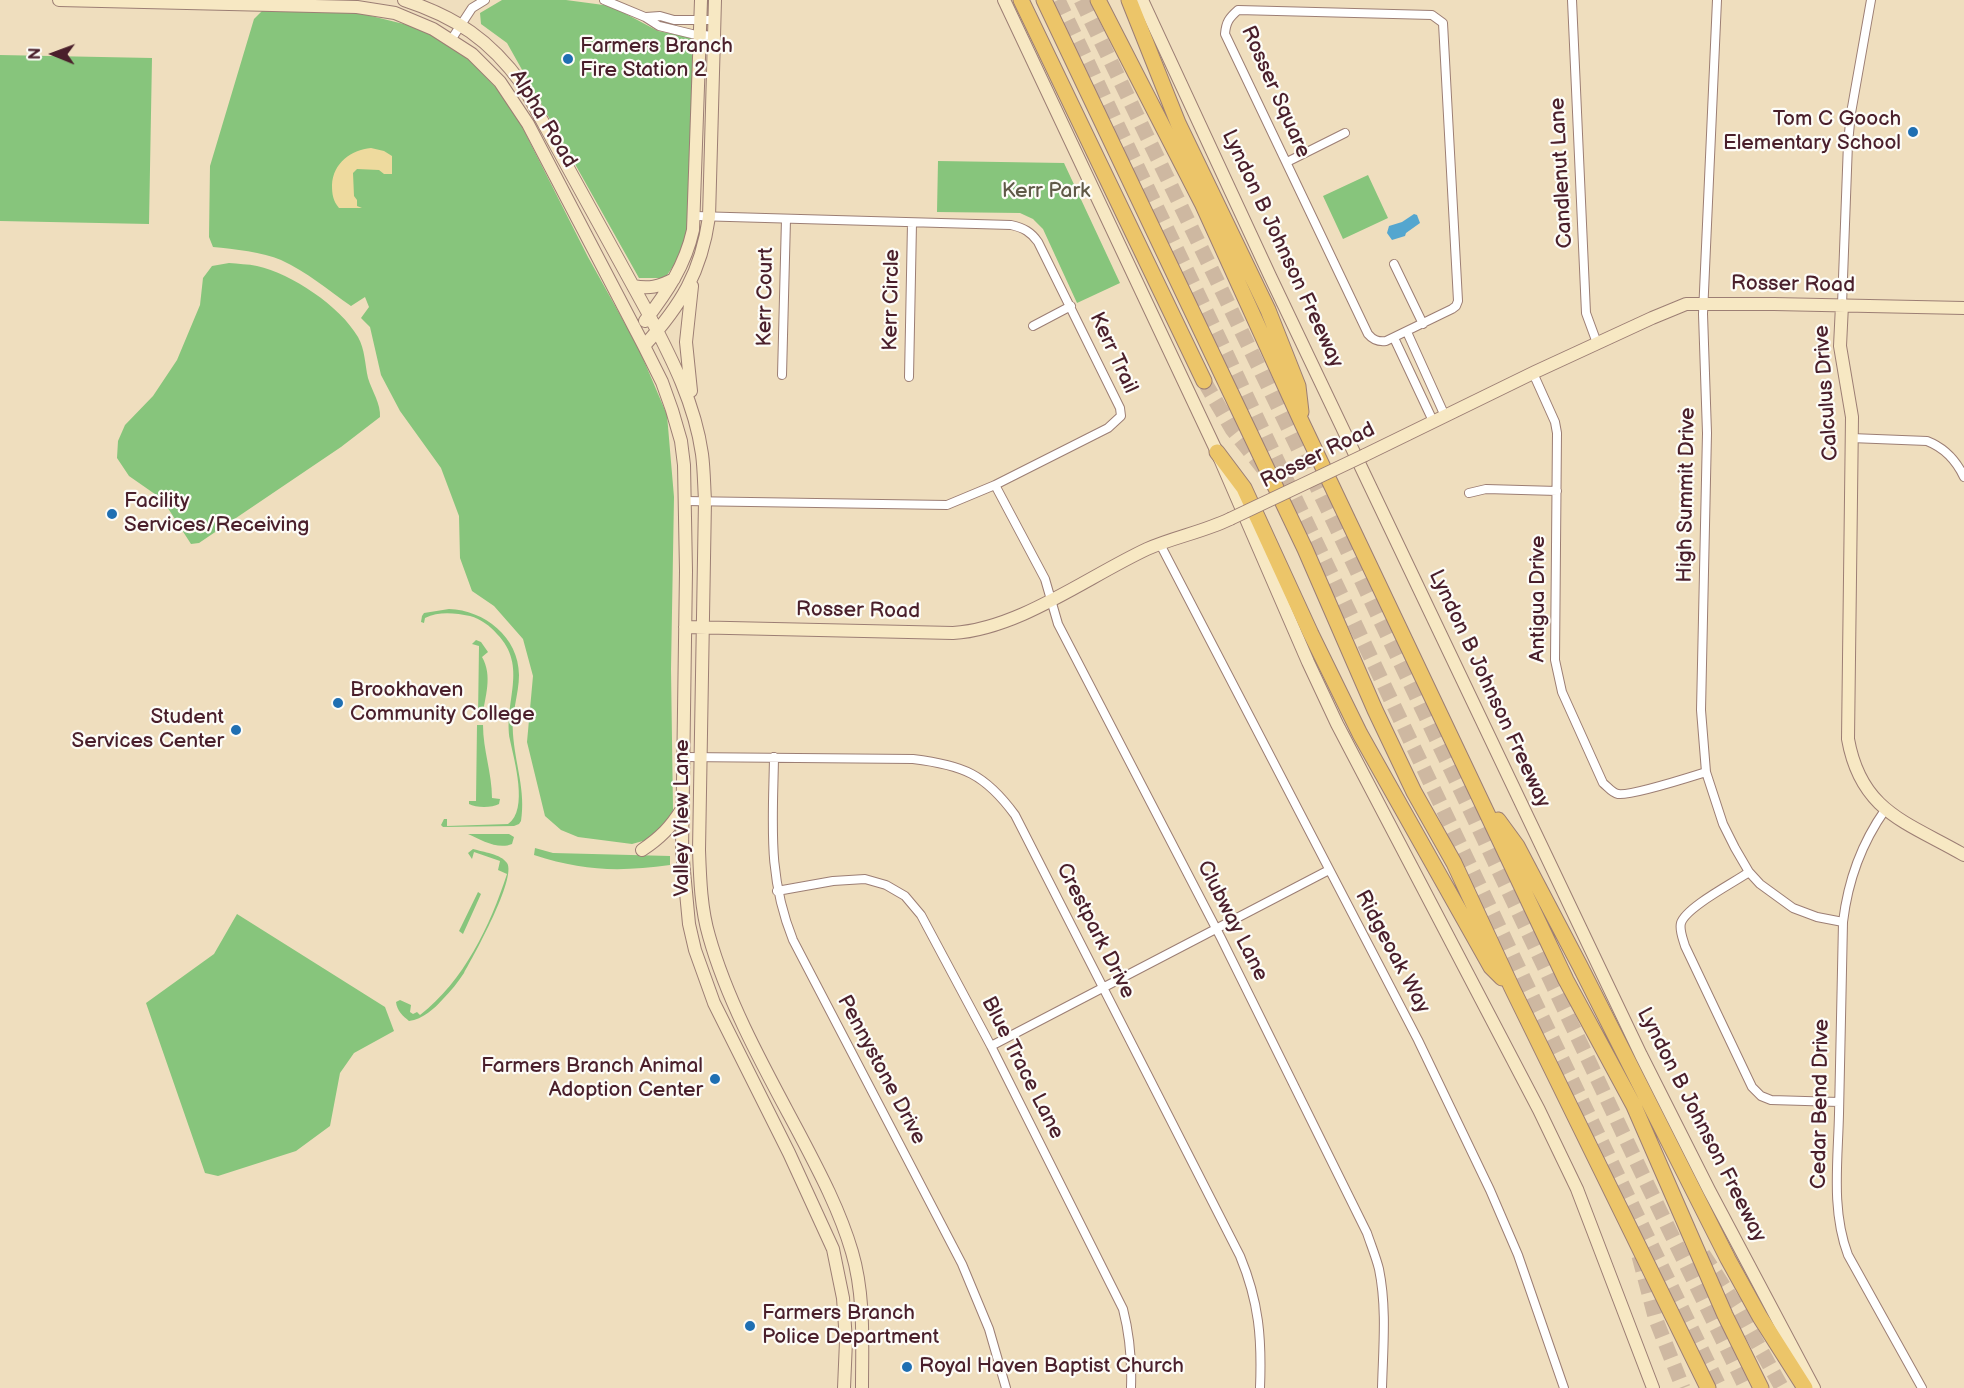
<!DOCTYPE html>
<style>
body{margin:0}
#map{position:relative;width:1964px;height:1388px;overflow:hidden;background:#efdebe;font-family:"Balsamiq Sans",sans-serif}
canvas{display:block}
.north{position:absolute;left:24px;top:24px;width:60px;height:60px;-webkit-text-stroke:4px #fdfcf7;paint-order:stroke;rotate:271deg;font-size:16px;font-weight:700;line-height:24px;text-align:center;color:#4a1f2b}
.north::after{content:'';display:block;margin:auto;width:21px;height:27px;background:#4a1f2b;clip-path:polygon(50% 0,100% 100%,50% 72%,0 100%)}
</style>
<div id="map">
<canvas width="1964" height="1388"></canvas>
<div class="north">N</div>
</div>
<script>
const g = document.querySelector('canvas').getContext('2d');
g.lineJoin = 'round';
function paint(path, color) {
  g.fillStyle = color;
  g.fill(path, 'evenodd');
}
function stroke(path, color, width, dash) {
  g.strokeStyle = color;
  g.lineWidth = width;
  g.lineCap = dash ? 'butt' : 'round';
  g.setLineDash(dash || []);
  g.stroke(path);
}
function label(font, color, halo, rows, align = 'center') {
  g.font = font + ' "Balsamiq Sans",sans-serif';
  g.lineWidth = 4.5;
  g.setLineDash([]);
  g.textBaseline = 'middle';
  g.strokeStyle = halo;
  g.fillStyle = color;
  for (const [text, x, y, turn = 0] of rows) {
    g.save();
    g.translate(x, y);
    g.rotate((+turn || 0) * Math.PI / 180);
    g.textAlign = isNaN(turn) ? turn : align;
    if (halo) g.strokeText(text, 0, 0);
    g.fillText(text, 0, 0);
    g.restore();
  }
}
const green = new Path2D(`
 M502,0H566L611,6L658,31L694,38L688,229L681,255L665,278H639L507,43L481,24L480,13Z
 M262,11L359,13L424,29L469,60L509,101L588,257L639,349L667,415L674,497L671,669L673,810L661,836L632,844L578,837L561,830L545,816L527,742L533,676L523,639L494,606L472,591L460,558L459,516L441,468L400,411L381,375L370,327L361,318L369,307L365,297L351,306C328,290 307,272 281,260C263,252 234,249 213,247L209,237L210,166L254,19Z
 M0,55L152,58L149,224L0,221Z
 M938,161L1064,163L1120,283L1077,303L1043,229L1033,219L1020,213L937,212Z
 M1368,175L1388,218L1343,239L1323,196Z
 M229,263C238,264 248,264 257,266C292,274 340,306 358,337C365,349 365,365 368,378C372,391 381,404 380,417L341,447L199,543L191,544L162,499L129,476L117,458L118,441L125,425L153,396L177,360L200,305L203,278L212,266Z
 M449,609C484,610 519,637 519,675C519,694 511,714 513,734C515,764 526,791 521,821L519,824L514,826L443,827L441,825L444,819H447V826L508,824C529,810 514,760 510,740C503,702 529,667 497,634C490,626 481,619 470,616C455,613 439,611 425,618L424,623L421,622L422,616L424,613Z
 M476,640L481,642L488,652L482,657C493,676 485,697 482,718L478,717L479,646L472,644Z
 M477,725H483C483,750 492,773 492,798L500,799L499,804C492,808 476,808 469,804V801H476Z
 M468,834H509L514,837L512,844C498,850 481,840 468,834Z
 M535,848L553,853L670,856V865C619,872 583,871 534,855Z
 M473,849C483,852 501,854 507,863C517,878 473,957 464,973C458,982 451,991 443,999C434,1009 423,1019 409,1021C403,1016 397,1011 396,1002L400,1000L411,1005L410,1012L413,1014L417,1012L420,1015C464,981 490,926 507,874L498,870L500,861L474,852L472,859L468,853Z
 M478,892L481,894L463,934L459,931Z
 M237,914L385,1007L394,1031L354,1053L340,1073L330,1126L296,1151L218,1176L205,1173L146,1003L214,954Z`);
const sand = new Path2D(`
 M371,148L384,151L392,156V174H384L379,170L357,169L353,173L354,196L357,200V206L362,208H339C333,201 332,194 332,185C333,163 351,150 371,148Z`);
const water = new Path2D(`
 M1414,214L1417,215L1420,223L1406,233L1405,236L1392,240L1387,233L1389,226L1402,222Z`);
const highwayTunnel = new Path2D(`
 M1058,0L1580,1097L1720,1388
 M1081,0L1330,514L1648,1186L1746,1388
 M1204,381L1232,429L1263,468
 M1703,1254L1737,1307L1782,1388
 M1639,1256L1656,1320L1683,1388`);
const street = new Path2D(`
 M604,0L645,17L659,26L692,34L714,36
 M1572,0L1586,313L1597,343
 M1717,0L1703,314L1707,433L1701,710L1706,772L1723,824L1735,848L1749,872L1760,884L1793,908L1817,917L1843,922
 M1238,10L1432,15L1443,23L1458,301L1456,306L1452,309L1386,341C1378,342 1373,340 1368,334L1225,34C1226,22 1229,18 1238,10Z
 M646,17L660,16L674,20H714
 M451,40L472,8L485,0
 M1287,162L1345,133
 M1394,264L1423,324
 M1842,305L1848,143L1851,113L1871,0
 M1033,326L1071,306
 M1407,332L1445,416
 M1394,338L1433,421
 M1533,373L1555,422L1557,433L1555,660L1562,692L1603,783C1608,787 1612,793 1618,794C1631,796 1690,777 1706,772
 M782,375L786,219
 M909,377L912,223
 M1851,438L1927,441C1945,448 1956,460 1964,477
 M995,485L1045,579L1058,624L1221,938L1367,1233C1371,1245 1376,1257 1379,1269C1387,1308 1383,1349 1382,1388
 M1469,493L1486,489L1557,491
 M685,501L947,505L995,485L1108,428L1121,416L1120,408L1038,242C1031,232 1024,228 1011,225L695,216
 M1160,544L1418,1040L1490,1190L1518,1255L1564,1388
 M683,757L913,759C963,765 985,774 1015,815L1240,1256C1259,1302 1262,1338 1260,1388
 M774,757C773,824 767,875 793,940L962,1264L989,1329L1006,1388
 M1885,810C1861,844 1848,880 1843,922C1842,986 1840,1050 1839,1114C1838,1161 1831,1210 1848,1255L1922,1388
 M1749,872C1735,882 1686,907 1681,923C1679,930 1683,939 1685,946L1752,1087L1761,1096L1771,1100L1839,1102
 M777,891L833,881L865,879L886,885L905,896L921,915L991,1046L1123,1309C1130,1336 1132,1360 1131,1388
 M991,1046L1329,870`);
const secondary = new Path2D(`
 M59,0L357,7L395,13L433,29L472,54L500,82L528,124L644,346L662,382L672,410L681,441L684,465L686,571L682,850L689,924L695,950L714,1003L789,1153L833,1249L843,1298L846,1341L844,1388
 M404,0C456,17 490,40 522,84L649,315C672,359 695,404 702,454C704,469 704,485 705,500L699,850C700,879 701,909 709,936C728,1004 767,1073 800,1135C820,1173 840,1211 852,1252C865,1296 862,1343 862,1388
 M1004,0L1217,452L1308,662L1337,724L1539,1110L1577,1189L1653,1388
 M1142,0L1270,276L1641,1055L1709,1190L1814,1388
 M633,286C649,289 659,287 674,279
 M1842,305L1840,346L1852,417L1848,739C1861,812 1907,822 1964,855
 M645,321C667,292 685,266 693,230L701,0
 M644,346C681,305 701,273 709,217L715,0
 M691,391L686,342L692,286
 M1365,455L1535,372L1652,318L1686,304H1774L1964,308
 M685,627L953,633C1019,629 1087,577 1147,549C1174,537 1203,532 1230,519
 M642,850C660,838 671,827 682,809`);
const highway = new Path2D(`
 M1021,0L1204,381
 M1044,0L1305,549L1375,710L1414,792L1454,863L1512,988L1708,1388
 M1098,0L1202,203L1302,423L1566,980L1634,1106L1725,1315L1761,1388
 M1129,0L1178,123L1268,310L1298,386L1301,412
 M1217,452L1244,488L1311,634L1360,734L1491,967L1502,978
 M1498,820L1517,846L1580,966L1728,1259L1760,1317L1805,1388`);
const secondaryBridge = new Path2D(`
 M1230,519L1365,455`);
const markers = [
 [568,59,6,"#1f6fb2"],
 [1913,132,6,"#1f6fb2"],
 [112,514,6,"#1f6fb2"],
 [338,703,6,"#1f6fb2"],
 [236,730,6,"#1f6fb2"],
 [715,1079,6,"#1f6fb2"],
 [750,1326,6,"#1f6fb2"],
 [907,1367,6,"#1f6fb2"]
];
const poiNames = [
 ["Farmers Branch",580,47],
 ["Fire Station 2",580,71],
 ["Tom C Gooch",1901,120,"right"],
 ["Elementary School",1901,144,"right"],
 ["Facility",124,502],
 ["Services/Receiving",124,526],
 ["Brookhaven",350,691],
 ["Community College",350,715],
 ["Student",224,718,"right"],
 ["Services Center",224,742,"right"],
 ["Farmers Branch Animal",703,1067,"right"],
 ["Adoption Center",703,1091,"right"],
 ["Farmers Branch",762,1314],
 ["Police Department",762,1338],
 ["Royal Haven Baptist Church",919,1367]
];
const streetNames = [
 ["Rosser Square",1275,92,66],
 ["Alpha Road",543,119,59],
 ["Candlenut Lane",1562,173,-93],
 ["Lyndon B Johnson Freeway",1282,249,65],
 ["Rosser Road",1793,285,1],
 ["Kerr Court",766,297,-89],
 ["Kerr Circle",892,300,-89],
 ["Kerr Trail",1113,353,65],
 ["Calculus Drive",1827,393,-94],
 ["Rosser Road",1318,456,-26],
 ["High Summit Drive",1687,495,-89],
 ["Antigua Drive",1539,599,-90],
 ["Rosser Road",858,611,1],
 ["Lyndon B Johnson Freeway",1489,689,65],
 ["Valley View Lane",683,818,-90],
 ["Clubway Lane",1232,921,63],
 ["Crestpark Drive",1095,931,63],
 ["Ridgeoak Way",1392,952,62],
 ["Blue Trace Lane",1022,1068,63],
 ["Pennystone Drive",881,1070,62],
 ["Cedar Bend Drive",1821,1104,-89],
 ["Lyndon B Johnson Freeway",1701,1125,63]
];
const parkNames = [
 ["Kerr Park",1046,192]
];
paint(green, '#87c57c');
paint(sand, '#eeda9e');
paint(water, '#54a6cf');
stroke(highwayTunnel, '#ceb8a1', 15, [15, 8]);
stroke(street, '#9c7e74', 10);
stroke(secondary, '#9c7e74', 14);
stroke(highway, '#9c7e74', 17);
stroke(street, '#fff', 8);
stroke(secondary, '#f7e8c3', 12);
stroke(highway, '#ecc569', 15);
stroke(secondaryBridge, '#9c7e74', 14, []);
stroke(secondaryBridge, '#f7e8c3', 12);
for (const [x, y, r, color] of markers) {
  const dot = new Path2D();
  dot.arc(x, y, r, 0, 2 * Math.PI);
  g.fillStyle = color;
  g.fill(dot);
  stroke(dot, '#fdfcf7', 2);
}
label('21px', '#4a1f2b', '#fdfcf7', poiNames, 'left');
label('21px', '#4a1f2b', '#fdfcf7', streetNames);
label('21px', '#5f5947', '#fdfcf7', parkNames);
</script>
